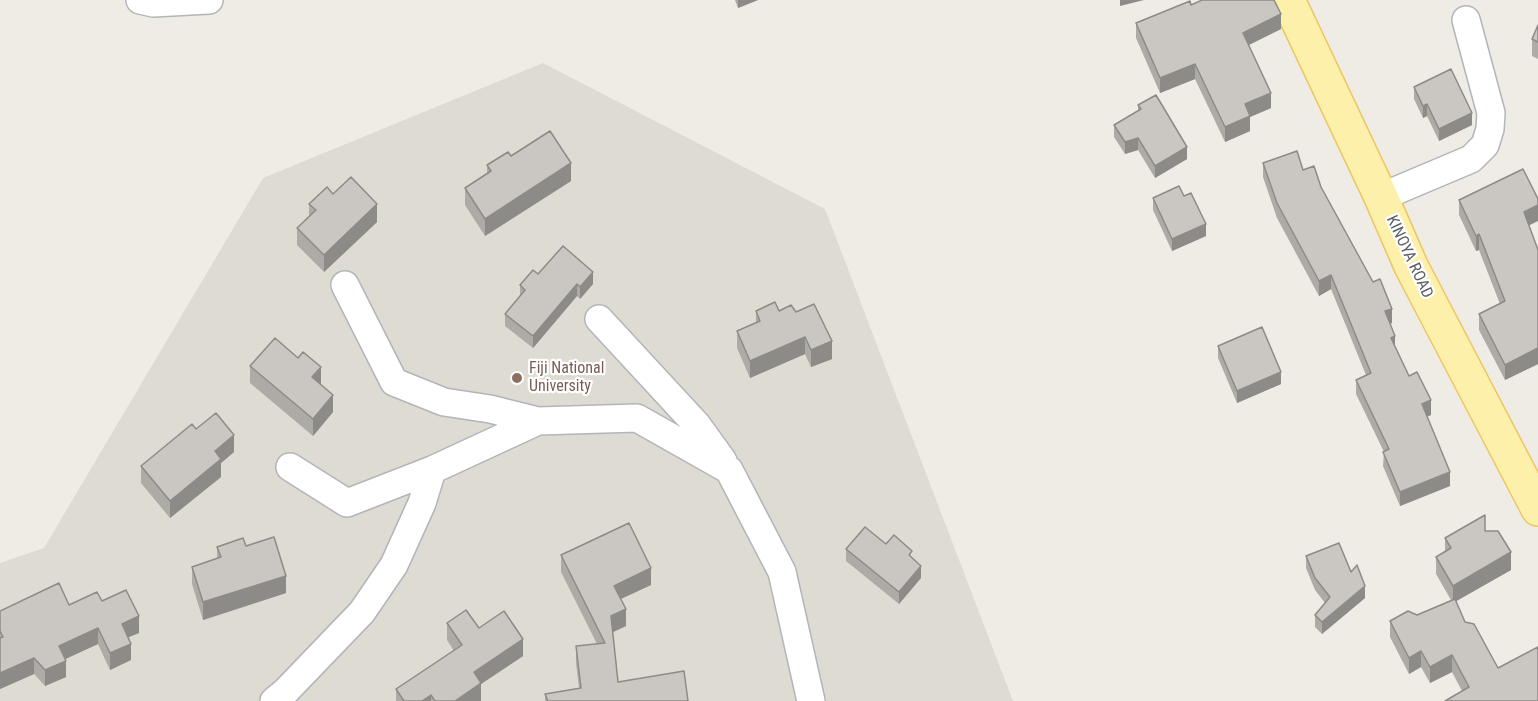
<!DOCTYPE html>
<style>
body{margin:0}
canvas{display:block;background:#eeece5}
</style>
<canvas width="1538" height="701"></canvas>
<script>
const g = document.querySelector('canvas').getContext('2d');
g.lineJoin = 'round';
function paint(path, color) {
  g.fillStyle = color;
  g.fill(path, 'evenodd');
}
function stroke(path, color, width, dash) {
  g.strokeStyle = color;
  g.lineWidth = width;
  g.lineCap = dash ? 'butt' : 'round';
  g.setLineDash(dash || []);
  g.stroke(path);
}
function label(font, color, halo, rows, align = 'center') {
  g.font = font + ' "Roboto Condensed",sans-serif';
  g.lineWidth = 4.5;
  g.setLineDash([]);
  g.textBaseline = 'middle';
  g.strokeStyle = halo;
  g.fillStyle = color;
  for (const [text, x, y, turn = 0] of rows) {
    g.save();
    g.translate(x, y);
    g.rotate((+turn || 0) * Math.PI / 180);
    g.textAlign = isNaN(turn) ? turn : align;
    if (halo) g.strokeText(text, 0, 0);
    g.fillText(text, 0, 0);
    g.restore();
  }
}
const education = new Path2D(`
 M543,63L825,209L1013,701H0V563L44,548L263,178Z`);
const minor = new Path2D(`
 M140,0L153,3L209,0
 M1381,197L1471,159L1485,145L1490,129L1491,113L1466,20
 M345,285L394,382L444,402L490,409L538,421
 M599,319L697,425L723,461
 M290,467L347,503L432,470L538,421L637,418L729,470L782,572L811,701
 M274,701L286,691L362,612L394,565L422,503L432,470`);
const major = new Path2D(`
 M1288,0L1381,197L1411,266L1538,509`);
const wall = new Path2D(`
 M735,0H758L738,8Z
 M1191,5L1281,29L1248,45L1271,108L1250,117V131L1225,142L1195,79L1160,93L1136,38V23Z
 M1538,25V59L1532,56V39Z
 M1414,87L1472,125L1439,141L1427,116L1423,118L1414,99Z
 M1138,105L1187,159L1155,178L1138,150L1125,154L1114,137V125L1138,111Z
 M511,156L571,181L485,236L465,205V188L487,174V165Z
 M1263,163L1303,170L1321,187L1392,323L1390,324L1395,347L1409,376L1431,415L1427,416L1450,486L1400,506L1383,466L1384,452L1356,394V380L1366,375L1331,289L1319,296L1277,218L1263,177Z
 M333,194L377,222L324,272L297,245V228L309,216V204Z
 M1184,196L1206,236L1172,251L1153,210V198Z
 M1459,200L1529,226L1538,250V364L1505,380L1479,330V314L1500,304L1479,250L1476,251L1459,215Z
 M538,274L593,284L580,299L577,296L533,348L505,326V314L520,297V285Z
 M756,311H779L796,312L832,359L811,367L805,354L750,378L737,348V331L756,323Z
 M1218,346L1281,384L1237,403L1218,358Z
 M298,358L321,385L333,412L313,436L250,383V366Z
 M196,429L234,452L221,463V477L170,518L141,483V466Z
 M1485,531L1511,570L1456,601L1465,622L1498,668L1538,647L1462,691L1452,672L1430,683L1421,667L1409,674L1390,637V621L1417,615L1451,600L1436,574V557L1445,552V538Z
 M886,544L912,558L921,578L899,604L846,561V549Z
 M246,546L286,593L203,620L192,584V567L217,558V547Z
 M561,555L651,585L621,599L626,626L613,632L618,682L688,701H545V694L579,688L576,663V646L597,644L561,572Z
 M1306,556L1365,598L1322,634L1315,627V615L1325,603L1315,590L1306,568Z
 M102,601L139,633L128,637L131,660L110,670L98,644L65,659L66,677L45,686L34,674L0,689V611Z
 M447,623L479,628L523,656L481,684V701H396V689L454,651L447,640Z`);
const shadedWall = new Path2D(`
 M738,0H758L738,8Z
 M1120,0H1144L1120,6Z
 M1281,14V29L1243,48V33Z
 M1195,64V79L1160,93V78Z
 M1271,93V108L1250,117V131L1225,142V127L1245,104Z
 M1427,104V116L1423,118V106Z
 M1472,113V125L1439,141V129Z
 M1138,138V150L1125,154V142Z
 M1187,147V159L1155,178V166Z
 M571,163V181L485,236V219Z
 M377,204V222L324,272V255Z
 M1538,205V221L1524,228V212Z
 M1206,224V236L1172,251V239Z
 M1479,234V250L1476,251V236Z
 M593,272V284L580,299V287Z
 M1331,275V289L1319,296V281Z
 M577,284V296L533,348V336Z
 M1392,309V323L1385,326V311Z
 M1395,336V351L1391,338Z
 M805,337V354L750,378V361Z
 M832,341V359L811,367V350Z
 M1538,348V364L1505,380V365Z
 M321,367V384L312,377Z
 M1281,372V384L1237,403V391Z
 M333,395V412L313,436V419Z
 M1431,400V415L1422,419V404Z
 M234,435V452L221,463V477L170,518V501L215,451Z
 M1450,472V486L1400,506V492Z
 M1511,552V570L1453,603V586Z
 M921,566V578L899,604V592Z
 M651,568V585L614,602V586Z
 M286,576V593L203,620V602Z
 M1365,586V598L1322,634V622Z
 M626,609V626L611,633V616Z
 M139,616V633L122,640V624Z
 M98,628V644L59,662V646Z
 M523,639V656L481,684V701H455L474,672Z
 M131,644V660L110,670V653Z
 M1421,651V667L1409,674V658Z
 M1452,655V672L1430,683V667Z
 M34,658V674L0,689V673Z
 M66,661V677L45,686V670Z
 M431,695V701H422Z`);
const building = new Path2D(`
 M1202,0H1274L1281,14L1243,33L1271,93L1245,104L1250,116L1225,127L1195,64L1160,78L1136,23L1190,1L1191,5Z
 M1538,25V42L1532,39Z
 M1451,69L1472,113L1439,129L1427,104L1423,106L1414,87Z
 M1156,95L1187,147L1155,166L1138,138L1125,142L1114,125L1141,109L1138,105Z
 M550,131L571,163L485,219L465,188L491,171L487,165L508,152L511,156Z
 M1297,151L1303,170L1314,166L1321,187L1373,282L1380,279L1392,309L1385,311L1395,336L1391,338L1409,376L1417,372L1431,400L1422,404L1450,472L1400,492L1383,452L1389,449L1356,380L1371,373L1331,275L1319,281L1277,203L1263,163Z
 M1523,169L1538,199V205L1524,212L1538,250V348L1505,365L1479,314L1505,301L1479,234L1476,236L1459,200Z
 M351,177L377,204L324,255L297,228L316,210L309,204L327,187L333,194Z
 M1179,186L1184,196L1191,193L1206,224L1172,239L1153,198Z
 M563,246L593,272L580,287L577,284L533,336L505,314L525,290L520,285L533,270L538,274Z
 M775,302L779,311L791,305L796,312L814,304L832,341L811,350L805,337L750,361L737,331L760,321L756,311Z
 M1262,327L1281,372L1237,391L1218,346Z
 M275,338L298,358L303,352L321,367L312,377L333,395L313,419L250,366Z
 M216,413L234,435L215,451L221,459L170,501L141,466L192,424L196,429Z
 M1485,515V531H1498L1511,552L1453,586L1436,557L1451,548L1445,538Z
 M629,523L651,568L614,586L626,609L611,616L618,682L684,671L688,701H548L545,694L581,688L576,646L605,643L561,555Z
 M865,527L886,544L894,535L912,551L909,555L921,566L899,592L846,549Z
 M274,537L286,576L203,602L192,567L221,557L217,547L243,538L246,546Z
 M1339,543L1351,572L1357,565L1365,586L1322,622L1315,615L1330,597L1315,578L1306,556Z
 M59,583L69,605L97,592L102,601L126,590L139,616L122,624L131,644L110,653L98,628L59,646L66,661L45,670L34,658L0,673V638L3,637L0,631V611Z
 M1455,599L1465,622L1474,624L1498,668L1538,647V701H1445L1469,687L1452,655L1430,667L1421,651L1409,658L1390,621L1408,611L1417,615Z
 M466,610L479,628L504,611L523,639L474,672L481,683L455,701H435L431,695L422,701H404L396,689L462,645L447,623Z`);
const markers = [
 [517,378,6,"#8d6e63"]
];
const streetNames = [
 ["KINOYA ROAD",1409,257,65]
];
const educationNames = [
 ["Fiji National",529,369],
 ["University",529,387]
];
paint(education, '#dedbd3');
stroke(minor, '#b2b5b9', 30);
stroke(major, '#edc65f', 36);
stroke(minor, '#fff', 27);
stroke(major, '#fdf0ab', 33);
paint(wall, '#aeaba7');
paint(shadedWall, '#8d8b88');
paint(building, '#cac7c2');
stroke(building, '#8d8b88', 1.5);
for (const [x, y, r, color] of markers) {
  const dot = new Path2D();
  dot.arc(x, y, r, 0, 2 * Math.PI);
  g.fillStyle = color;
  g.fill(dot);
  stroke(dot, '#fff', 2);
}
label('16px', '#5c6065', '#fff', streetNames);
label('16px', '#785e54', '#fff', educationNames, 'left');
</script>
